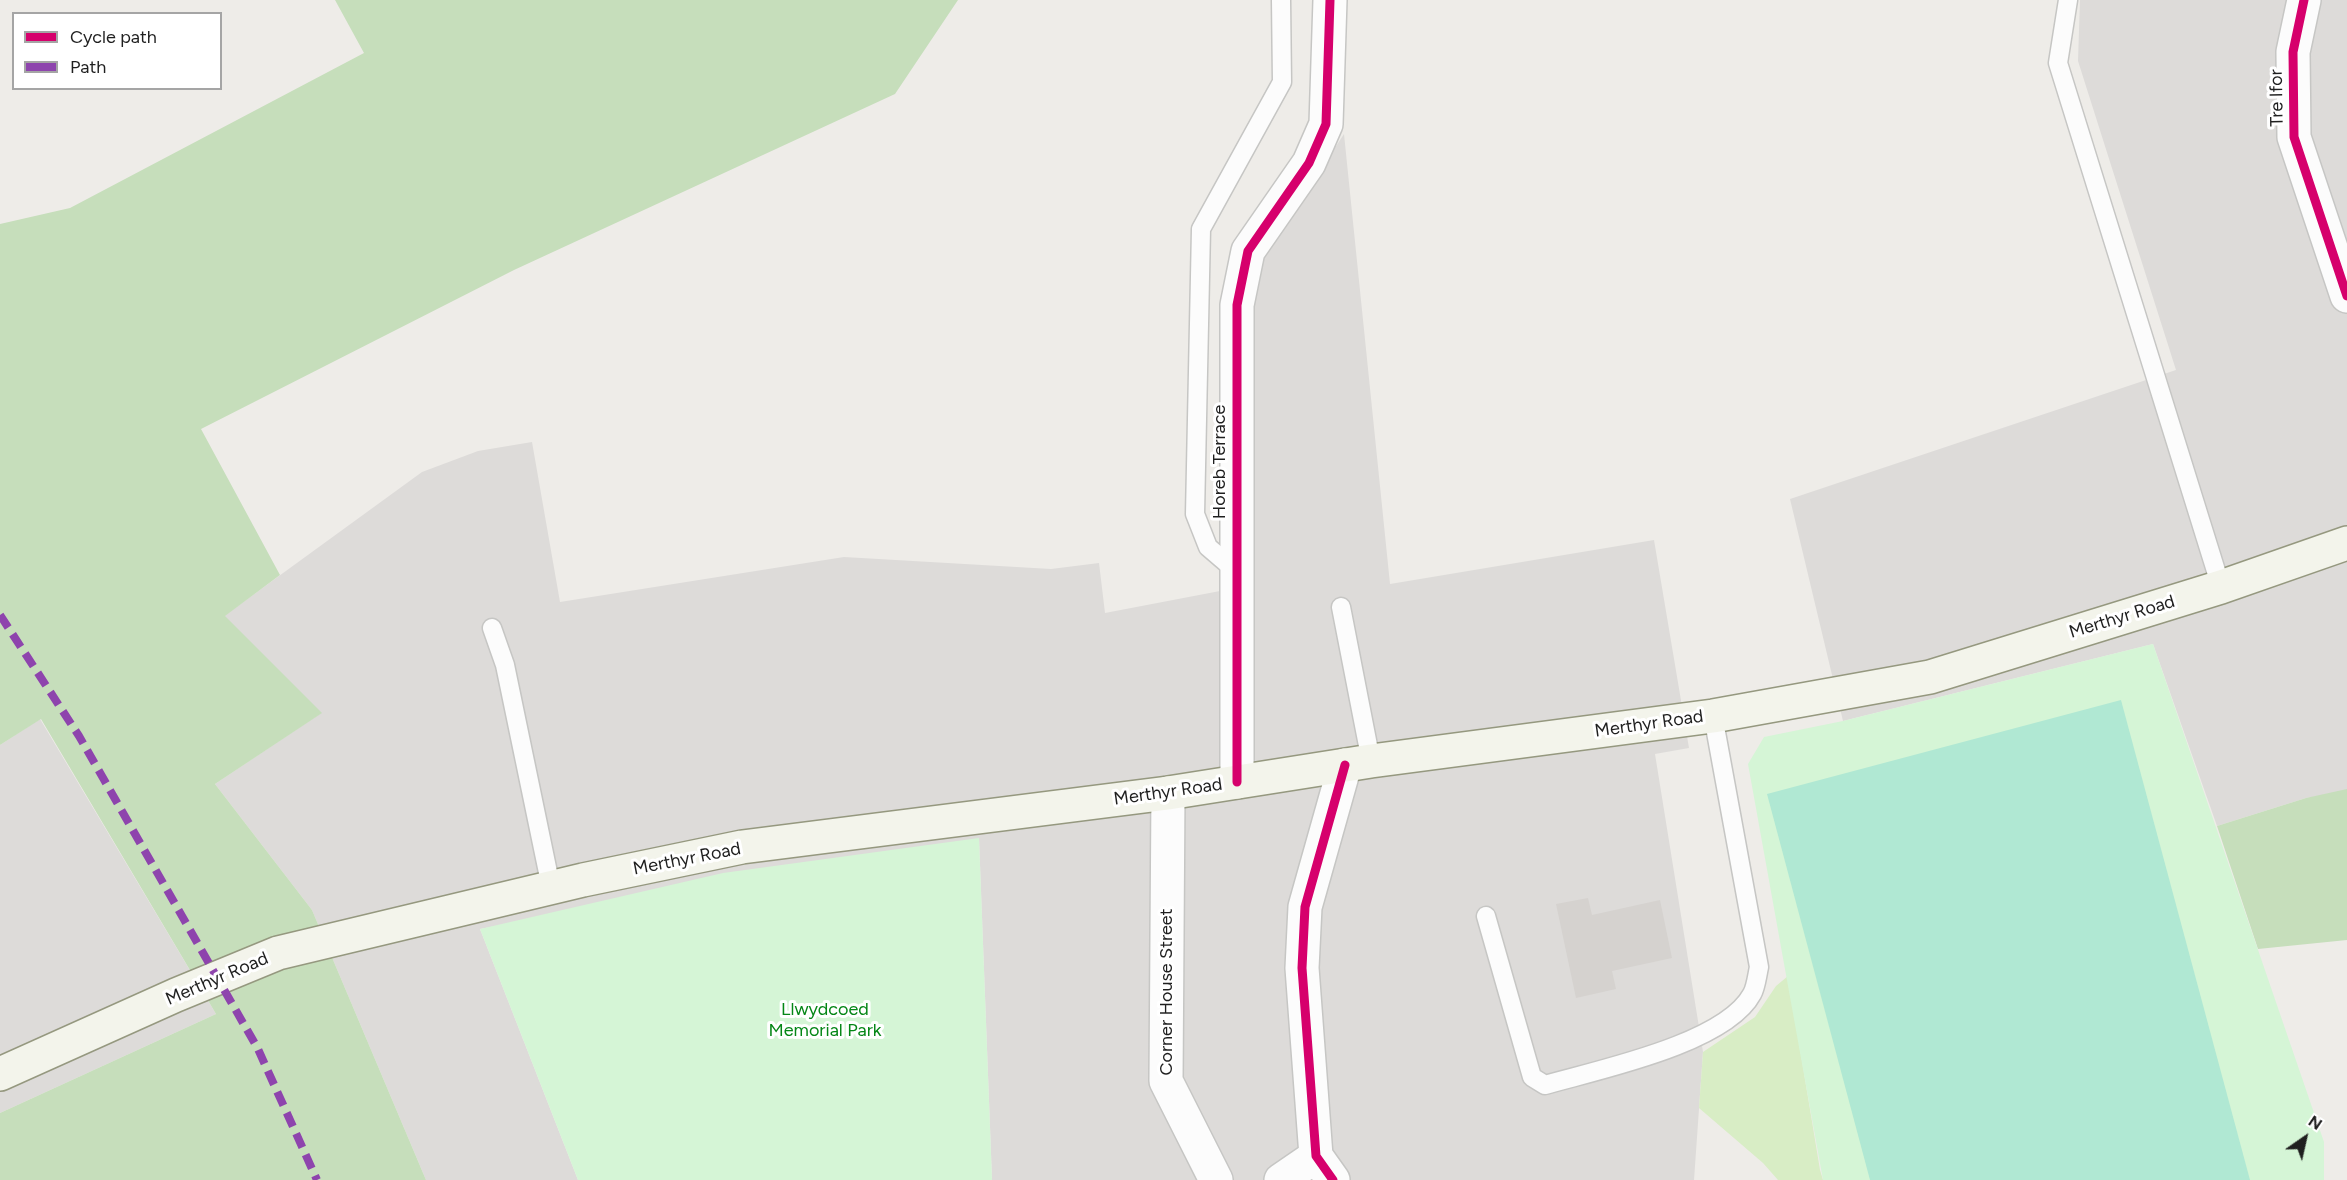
<!DOCTYPE html>
<style>
body{margin:0}
#map{position:relative;width:2347px;height:1180px;overflow:hidden;background:#eeece8;font-family:Figtree,sans-serif}
canvas{display:block}
.legend{position:absolute;left:12px;top:12px;width:210px;height:78px;box-sizing:border-box;background:#fff;border:2px solid #a5a5a5;margin:0;padding:8px 10px;list-style:none;font-size:18px;color:#1f1f1f}
.legend li{display:flex;align-items:center;gap:12px;height:30px}
.legend b{width:30px;border:2px solid #a5a5a5}
.north{position:absolute;left:2275px;top:1108px;width:60px;height:60px;-webkit-text-stroke:4px #fff;paint-order:stroke;rotate:34deg;font-size:16px;font-weight:700;line-height:24px;text-align:center;color:#1f1f1f}
.north::after{content:'';display:block;margin:auto;width:21px;height:27px;background:#1f1f1f;clip-path:polygon(50% 0,100% 100%,50% 72%,0 100%)}
</style>
<div id="map">
<canvas width="2347" height="1180"></canvas>
<ul class="legend">
<li><b style="height:8px;background:#d6006c"></b>Cycle path</li>
<li><b style="height:8px;background:#8e44ad"></b>Path</li>
</ul>
<div class="north">N</div>
</div>
<script>
const g = document.querySelector('canvas').getContext('2d');
g.lineJoin = 'round';
function paint(path, color) {
  g.fillStyle = color;
  g.fill(path, 'evenodd');
}
function stroke(path, color, width, dash) {
  g.strokeStyle = color;
  g.lineWidth = width;
  g.lineCap = dash ? 'butt' : 'round';
  g.setLineDash(dash || []);
  g.stroke(path);
}
function label(font, color, halo, rows, align = 'center') {
  g.font = font + ' Figtree,sans-serif';
  g.lineWidth = 6;
  g.setLineDash([]);
  g.textBaseline = 'middle';
  g.strokeStyle = halo;
  g.fillStyle = color;
  for (const [text, x, y, turn = 0] of rows) {
    g.save();
    g.translate(x, y);
    g.rotate((+turn || 0) * Math.PI / 180);
    g.textAlign = isNaN(turn) ? turn : align;
    if (halo) g.strokeText(text, 0, 0);
    g.fillText(text, 0, 0);
    g.restore();
  }
}
const residential = new Path2D(`
 M2080,0H2347V792L2306,798L2217,826L2153,644L1843,721L1790,499L2176,370L2078,61Z
 M1344,134L1390,584L1654,540L1689,748L1655,754L1703,1052L1694,1180H992L979,839L480,929L578,1180H426L312,910L215,784L321,713L224,616L422,472L478,451L532,442L560,602L844,557L1051,569L1099,563L1105,613L1220,591L1225,298L1293,212Z
 M40,719L216,1014L0,1113V745Z`);
const grass = new Path2D(`
 M1788,976L1820,1170L1823,1180H1778L1763,1163L1699,1108L1703,1052L1755,1017L1776,986Z`);
const forest = new Path2D(`
 M335,0H958L895,94L514,270L201,429L280,575L225,616L322,713L215,784L312,910L426,1180H0V1113L216,1014L41,719L0,745V224L70,208L364,53Z
 M2347,789V940L2258,949L2217,826L2306,798Z`);
const park = new Path2D(`
 M2153,644L2324,1142V1180H1823L1748,764L1764,737L1843,721Z
 M979,838L992,1180H578L480,929L723,873Z`);
const pitch = new Path2D(`
 M2121,700L2250,1180H1870L1767,794Z`);
const building = new Path2D(`
 M1588,898L1592,915L1660,900L1672,958L1612,971L1616,989L1576,998L1556,904Z`);
const lane = new Path2D(`
 M2068,0L2058,63L2221,587
 M1236,571L1208,547L1195,514L1201,229L1282,82L1281,0
 M1341,607L1371,761
 M492,628L505,665L551,887
 M1486,916L1532,1077L1545,1085C1597,1070 1725,1044 1752,994C1756,987 1757,976 1759,967L1713,716`);
const street = new Path2D(`
 M2304,0L2293,52L2294,137L2347,296
 M1237,782V305L1248,251L1309,163L1326,124L1330,0
 M1168,793L1166,1081L1216,1180
 M1281,1180L1316,1156
 M1333,1180L1316,1156L1302,968L1305,907L1345,765`);
const secondary = new Path2D(`
 M0,1074L176,995L278,953L583,880L742,847L1168,793L1371,761L1713,716L1930,677L2221,587L2347,543`);
const quiet = new Path2D(`
 M0,615L79,736L258,1049L317,1180`);
const cycleway = new Path2D(`
 M2304,0L2293,52L2294,137L2347,296
 M1237,782V305L1248,251L1309,163L1326,124L1330,0
 M1333,1180L1316,1156L1302,968L1305,907L1345,765`);
const streetNames = [
 ["Tre Ifor",2277,98,-91],
 ["Horeb Terrace",1220,462,-90],
 ["Merthyr Road",2122,617,-17],
 ["Merthyr Road",1649,724,-8],
 ["Merthyr Road",1168,792,-8],
 ["Merthyr Road",687,859,-11],
 ["Merthyr Road",217,979,-23],
 ["Corner House Street",1167,992,-90]
];
const parkNames = [
 ["Llwydcoed",825,1010],
 ["Memorial Park",825,1031]
];
paint(residential, '#dddbd9');
paint(grass, '#d8edc5');
paint(forest, '#c6debb');
paint(park, '#d5f5d6');
paint(pitch, '#b0e8d3');
paint(building, '#d5d2cf');
stroke(lane, '#c6c6c4', 21);
stroke(street, '#c6c6c4', 36);
stroke(secondary, '#95987f', 36);
stroke(lane, '#fcfcfc', 18);
stroke(street, '#fcfcfc', 33);
stroke(secondary, '#f3f4eb', 33);
stroke(quiet, '#8e44ad', 8, [15, 8]);
stroke(cycleway, '#d6006c', 9);
label('18px', '#1f1f1f', '#fff', streetNames);
label('18px', '#048616', '#fff', parkNames);
</script>
